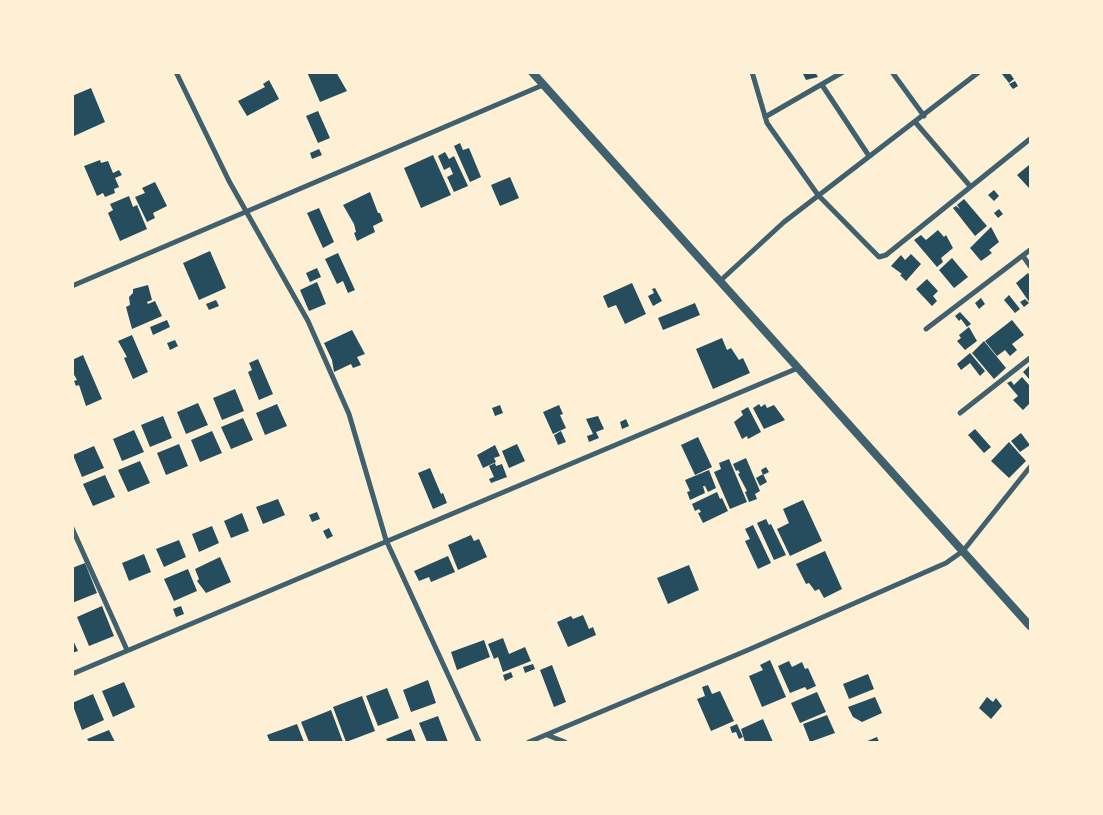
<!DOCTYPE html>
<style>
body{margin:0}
#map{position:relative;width:1103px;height:815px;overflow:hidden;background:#fdf0d5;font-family:"Playfair Display",serif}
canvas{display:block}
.frame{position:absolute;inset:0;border:74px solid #fdf0d5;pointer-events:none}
</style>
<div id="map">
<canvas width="1103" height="815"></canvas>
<div class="frame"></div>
</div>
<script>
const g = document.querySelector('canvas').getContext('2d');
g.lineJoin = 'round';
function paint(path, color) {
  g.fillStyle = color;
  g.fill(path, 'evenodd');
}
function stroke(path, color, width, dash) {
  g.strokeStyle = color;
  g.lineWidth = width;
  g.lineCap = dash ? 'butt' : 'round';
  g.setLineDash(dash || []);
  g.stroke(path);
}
const building = new Path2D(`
 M307,72H336L347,91L320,102Z
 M802,72H815L818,77L806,80Z
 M1004,72H1009L1014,79L1009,83L1002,74Z
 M269,80L279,99L247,116L238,101L265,87L263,84Z
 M1015,81L1018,86L1013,89L1009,84Z
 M91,88L105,122L74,136L72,96Z
 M318,111L330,138L318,143L306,116Z
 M460,143L463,150L469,148L481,177L470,182L454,146Z
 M319,149L322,155L312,159L310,153Z
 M445,152L449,159L454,156L468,186L454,192L447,177L453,174L450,167L444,170L438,156Z
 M433,155L451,195L421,208L404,168Z
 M100,160L101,163L108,161L113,173L119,170L122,175L115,178L119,187L114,189L115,193L105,197L103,193L97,196L84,166Z
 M1029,165L1030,167L1029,188L1017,175Z
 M510,177L519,198L500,206L491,185Z
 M155,182L167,206L153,213L155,218L147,222L135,197L145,193L142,188Z
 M994,190L999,196L994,201L988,195Z
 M370,192L378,213H380L383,221L373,226L375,232L357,241L354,233L356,232L354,224L343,205Z
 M129,196L133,207L137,205L147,229L120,241L108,213L113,210L110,204Z
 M964,199L987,226L975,236L953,208L956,206L960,209L957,205Z
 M319,208L334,242L323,248L307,213Z
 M999,209L1003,214L998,218L994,213Z
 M991,227L999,242L989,250L992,253L981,261L970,248Z
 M938,230L944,237L946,235L953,248L941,258L943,262L937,267L914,240L921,235L926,240Z
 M210,251L226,288L199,300L183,263Z
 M338,253L355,290L348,293L343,281L337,284L325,259Z
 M911,254L921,264L906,281L900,275L902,274L891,266L901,255L905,260Z
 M952,258L968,277L954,288L939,270Z
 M317,268L321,277L310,282L306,273Z
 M1028,273L1030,276V303L1016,283Z
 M927,279L938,291L933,296L937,301L932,306L916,289Z
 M317,282L326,304L309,311L300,290Z
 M632,283L646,314L625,324L616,305L608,308L603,296Z
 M148,285L152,300L147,302L148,304L155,301L162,316L132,329L126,307L130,305L129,297L133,293V289Z
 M655,288L662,301L653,306L648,296L654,293L652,289Z
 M1009,295L1020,309L1015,313L1004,300Z
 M981,298L985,304L979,309L975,303Z
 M1025,299L1029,303L1024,307L1020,302Z
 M216,300L219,306L209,310L206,304Z
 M695,303L700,315L663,330L658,318Z
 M960,312L971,324L967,327L961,319L959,321L955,316Z
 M167,320L170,327L153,335L150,327Z
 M1012,320L1024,335L1012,344L1017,350L1010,356L1005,350L997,356L985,341Z
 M969,327L977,341L965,350L957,341L961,338L959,335Z
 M352,330L365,354L357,357L361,365L353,368L351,364L334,372L332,360L324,343Z
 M132,335L148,372L133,379L124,358L127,357L118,341Z
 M722,338L727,350L731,348L739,360L743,358L750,373L713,389L696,349Z
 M175,340L178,346L170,350L167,343Z
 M984,341L1006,368L994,379L972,353Z
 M970,353L985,371L980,376L970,363L961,370L957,364Z
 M83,355L102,399L86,406L79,385L76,386L74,381L77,380L72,371V360Z
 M258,359L273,394L259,400L248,372L252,370L249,363Z
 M1030,365V380L1023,372Z
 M1022,377L1030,386V403L1023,410L1013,400L1018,396L1007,383L1011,381L1014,385Z
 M235,389L244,411L222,420L213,398Z
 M198,403L208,425L186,434L177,412Z
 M277,404L287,426L265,435L256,413Z
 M759,404L761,407L765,404L767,408L774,405L785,420L764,429L753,408Z
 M500,405L503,413L495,416L492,408Z
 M559,405L563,414L560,415L566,428L553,434L543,412Z
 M748,407L761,432L748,439L747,436L742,439L734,422L743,415L741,411Z
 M163,416L172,438L150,447L141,425Z
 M598,416L604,429L596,432L599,438L589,442L587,436L593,434L586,419Z
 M243,418L253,440L231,449L221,427Z
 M626,419L629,426L622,429L620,422Z
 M975,429L991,447L984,453L968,435Z
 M134,430L144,452L122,461L113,439Z
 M212,431L222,453L200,462L191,440Z
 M561,431L566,442L558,445L554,435Z
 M1021,433L1030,445L1020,452L1011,441Z
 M698,437L712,467L695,475L681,445Z
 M1009,442L1026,461L1009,478L991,461Z
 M179,444L188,466L166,475L157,453Z
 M517,444L525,461L509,468L502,451Z
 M495,445L500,456L494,458L496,462L483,468L477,455Z
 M94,446L104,468L82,477L73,455Z
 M746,458L760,491L755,494L757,499L749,502L745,492L747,491L738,474L740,473L738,470L736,471L733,464Z
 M729,459L747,502L730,509L714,472L721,469L719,463Z
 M140,461L150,483L128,492L118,470Z
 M495,463L496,466L502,464L507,477L491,483L489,479L494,477L489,466Z
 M766,467L769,472L763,475L761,470Z
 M430,468L441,494L443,493L447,503L433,509L418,473Z
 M709,470L716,488L708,492L705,486H703L705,493L690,500L687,492L690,491L685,480Z
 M763,474L767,482L760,486L756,478Z
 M105,475L115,497L93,506L83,484Z
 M717,492L720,499L722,498L728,511L703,523L698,513L701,512L699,509L695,511L692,504Z
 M278,499L285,515L263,524L256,507Z
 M803,500L822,541L790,556L777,529L789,523L783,509Z
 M317,512L320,519L312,522L309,515Z
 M242,513L249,531L231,538L224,521Z
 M766,519L769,525L771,524L786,555L774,560L757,523Z
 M753,525L771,563L758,569L745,541L750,539L745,529Z
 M212,526L219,543L199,552L192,534Z
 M329,528L333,536L327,539L323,531Z
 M471,535L474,541L479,539L487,557L458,570L448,545Z
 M179,540L186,557L164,567L156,549Z
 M825,551L842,589L824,598L819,589L815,591L809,583L806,584L796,564Z
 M144,554L151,572L129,581L122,563Z
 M448,556L455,572L431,582L429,577L419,581L414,571Z
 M220,557L231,582L206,593L197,581L199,579L195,569Z
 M85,563L97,593L72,603V568Z
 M689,565L699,590L668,604L657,578Z
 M188,569L197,591L174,601L164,579Z
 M102,606L114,636L89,646L77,617Z
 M181,606L184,614L176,617L173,609Z
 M583,615L589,629L593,627L596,635L568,647L557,622L571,616L573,619Z
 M72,638L78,651L72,653Z
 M503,638L509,654L525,647L531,661L503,672L498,657L494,659L488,644Z
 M484,640L490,657L457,670L451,652Z
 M770,660L786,697L762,707L749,676L763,670L760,665Z
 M789,661L792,667L802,662L805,669L808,668L816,686L807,690L805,687L790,693L778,666Z
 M533,664L535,669L525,673L523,667Z
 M552,665L566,702L554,707L540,670Z
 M511,672L513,677L505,681L503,675Z
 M868,674L874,689L849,699L843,684Z
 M428,680L436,703L411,712L403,690Z
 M124,682L135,707L113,717L102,691Z
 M708,685L712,694L720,691L734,721L711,731L697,699L705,696L702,687Z
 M387,688L399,718L378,726L366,696Z
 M817,692L826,712L800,723L791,703Z
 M93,694L104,720L82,730L72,703Z
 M362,696L375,731L346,742L333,707Z
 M875,697L882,713L862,722L853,717L848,707Z
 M987,697L993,702L996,698L1002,706L991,719L979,708Z
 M331,710L343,742H309L301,722Z
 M827,715L835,733L810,742L803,724Z
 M438,716L448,742H427L419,723Z
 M763,719L773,742H745L741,729Z
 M297,724L304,742H270L267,735Z
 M737,724L743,737L739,739L736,732L732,733L730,727Z
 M411,729L416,742H388L386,739Z
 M109,730L115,742H89L87,739Z
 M877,737L879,742H865Z`);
const minor = new Path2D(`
 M176,72L229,181L308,321L349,414L386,540L479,742
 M752,72L767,123L818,195L879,257L886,255L1030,139
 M892,72L924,116
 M822,85L869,156
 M765,117L843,72
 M916,123L970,186
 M1023,256L1030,266
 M720,281L784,222L979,72
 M72,286L543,85
 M926,329L1030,250
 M960,413L1030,358
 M72,528L127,650
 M72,674L798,368
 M547,735L565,742
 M529,742L748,650L946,563L963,551L1030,467`);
const tertiary = new Path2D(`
 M532,72L1030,626`);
paint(building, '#264d5e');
stroke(minor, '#3f606c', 5);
stroke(tertiary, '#3f606c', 8);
</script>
